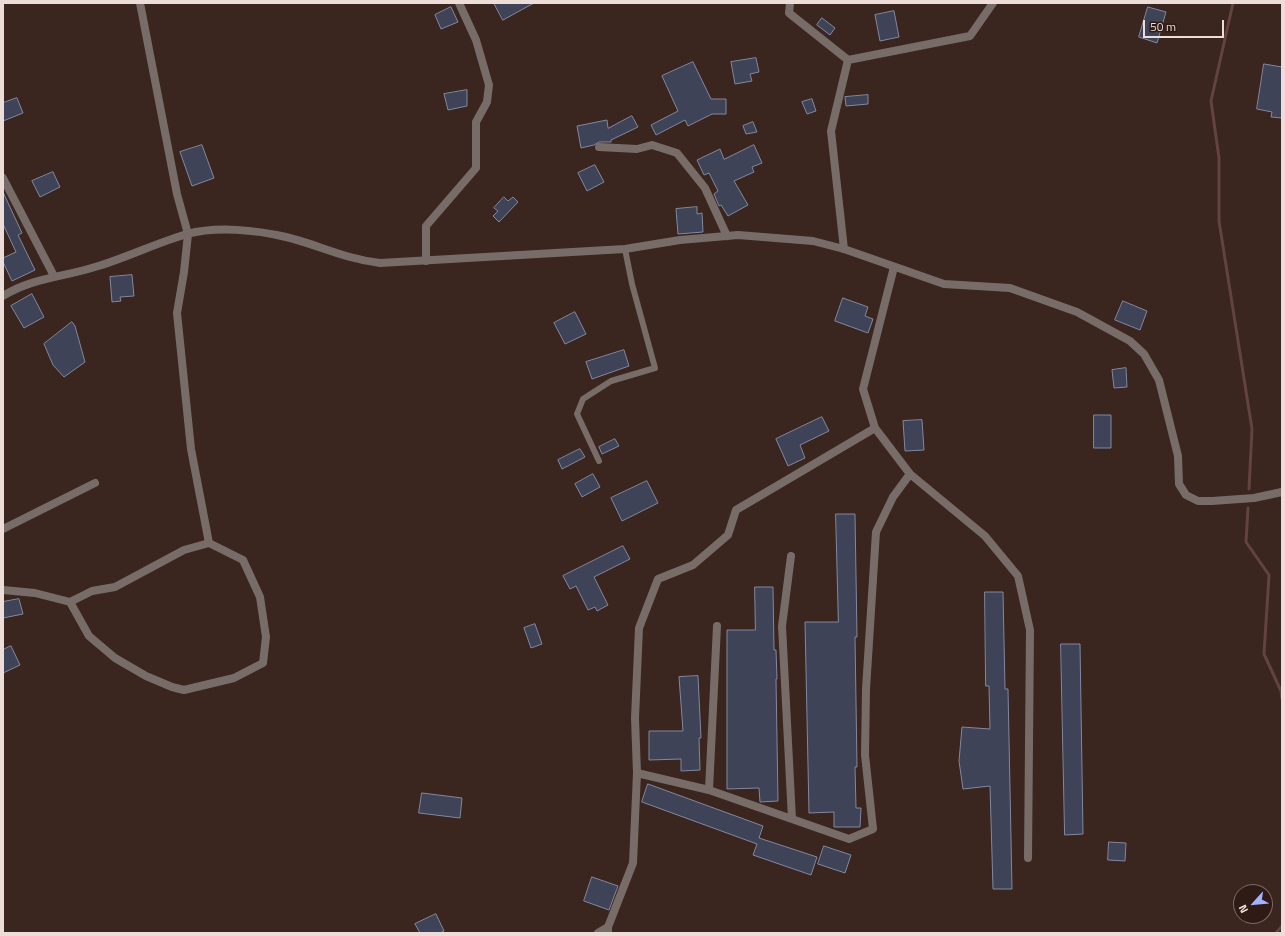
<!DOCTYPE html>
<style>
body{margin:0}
#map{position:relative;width:1285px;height:936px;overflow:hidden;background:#3a251f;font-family:"Titillium Web",sans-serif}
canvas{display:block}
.frame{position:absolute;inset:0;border:4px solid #ecddd9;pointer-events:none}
.north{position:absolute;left:1233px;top:884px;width:40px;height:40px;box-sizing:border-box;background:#2f1b15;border:1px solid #7b6963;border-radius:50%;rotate:243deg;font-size:11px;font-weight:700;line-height:16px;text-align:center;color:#ecddd9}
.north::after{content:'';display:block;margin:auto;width:14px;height:18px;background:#a4b1fc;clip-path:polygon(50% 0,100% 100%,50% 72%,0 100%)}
.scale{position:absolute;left:1143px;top:20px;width:81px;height:18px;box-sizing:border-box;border:2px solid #ecddd9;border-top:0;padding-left:5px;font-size:12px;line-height:14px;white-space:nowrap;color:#ecddd9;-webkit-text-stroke:3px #2f1b15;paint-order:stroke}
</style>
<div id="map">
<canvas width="1285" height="936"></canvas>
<div class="frame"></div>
<div class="north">N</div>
<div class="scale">50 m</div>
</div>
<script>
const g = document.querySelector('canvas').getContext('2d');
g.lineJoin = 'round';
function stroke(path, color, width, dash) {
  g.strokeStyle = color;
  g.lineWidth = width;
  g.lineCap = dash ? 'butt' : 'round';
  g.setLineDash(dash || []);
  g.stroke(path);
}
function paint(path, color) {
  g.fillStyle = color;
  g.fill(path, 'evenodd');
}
const stream = new Path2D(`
 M1233,3L1211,101L1219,158V221L1252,429L1249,489
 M1248,508L1246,542L1269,575L1264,654L1281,691L1282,699
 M1276,933L1282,926`);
const building = new Path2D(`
 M494,3H534L503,20Z
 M451,7L458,22L441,29L435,15Z
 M1148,7L1166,12L1157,43L1139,37Z
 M894,11L899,37L880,41L875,15Z
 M822,18L835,28L830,35L817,25Z
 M756,58L759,72L750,74L752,81L735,84L731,62Z
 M693,62L711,99H726V114H712L688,126L685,120L656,135L651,125L678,111L662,76Z
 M1264,64L1282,67V118L1271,117L1272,112L1257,109Z
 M467,90V106L448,110L444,94Z
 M868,95V104L846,106L845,97Z
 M17,98L23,113L3,121V103Z
 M812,99L816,111L807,114L802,102Z
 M632,116L638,127L611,140V142H599L594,145L581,148L577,126L607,120L608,128Z
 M753,122L757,132L746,134L743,126Z
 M202,145L214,178L192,186L180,152Z
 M754,145L762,163L752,167L754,172L734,181L748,205L728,216L721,205L719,206L714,194L718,191L709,173L704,175L697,160L720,149L724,159Z
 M595,165L604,182L587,191L578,173Z
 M53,172L60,187L40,197L32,181Z
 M3,192L22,233L18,235L35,270L12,281L3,262V258L16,252L3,224Z
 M504,197L508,201L513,197L518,202L499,222L493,216L498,211L494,208Z
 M697,207V214L702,213L703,232L678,234L676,209Z
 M132,275L134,296L120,297L121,301L112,302L110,277Z
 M32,294L44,317L24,328L11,306Z
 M843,298L868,307L865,316L873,319L868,333L835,321Z
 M1123,301L1147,311L1140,330L1115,320Z
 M575,312L586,334L565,344L554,323Z
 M72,322L75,326L85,362L64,377L53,365L44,344Z
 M624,350L629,366L592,379L586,362Z
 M1126,368L1127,387L1114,388L1112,370Z
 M1094,415H1111V448H1094Z
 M822,417L829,431L800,445L805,458L788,466L776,439Z
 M922,420L924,450L905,451L903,421Z
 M615,439L619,446L602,454L599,447Z
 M580,449L585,457L562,469L558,460Z
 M593,474L600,487L582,497L575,484Z
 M647,481L658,503L622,521L611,498Z
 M836,514H855L857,637H855L857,767H855L856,808H861L860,827H834V812L809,813L805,622H838Z
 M623,546L630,559L594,577L608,605L597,611L595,607L588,610L576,586L570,589L563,576Z
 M755,587H773L774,650H776L777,679H776L778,801L760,802L759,788L727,789V630H755Z
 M985,592H1003L1005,689H1008L1012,889H993L990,786L963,789L959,761L962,727L990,729L989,686H986Z
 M19,599L23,614L3,618V602Z
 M535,624L542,644L531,648L524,628Z
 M1061,644H1080L1083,834L1065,835Z
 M11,646L20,665L3,673V650Z
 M698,676L701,738H699L700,770L681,771V759L649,760V731H683L679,677Z
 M648,784L763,826L759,838L817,857L811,875L753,855L757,844L642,802Z
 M422,793L462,798L460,818L419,813Z
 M1109,842L1126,843L1125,861L1108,860Z
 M824,846L851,855L845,873L818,864Z
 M592,877L618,886L609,910L584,901Z
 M436,914L444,931L440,933H420L415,924Z`);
const service = new Path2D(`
 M599,461L577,414L583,399L611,381L655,368L632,284L625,249`);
const minor = new Path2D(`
 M140,3L177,194L188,234L184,272L177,313L191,449L209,543
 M790,3L789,13L848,60L831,131L844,249
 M848,60L970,36L993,3
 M599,147L637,149L652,145L677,153L705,188L727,236
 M3,178L54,276
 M426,261V226L476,168V122L487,102L489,85L476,40L459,3
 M894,267L863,389L875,428L910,474L985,536L1018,576L1030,630L1028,858
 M3,529L95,483
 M791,556L782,626L792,819
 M3,590L35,593L70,602L92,591L115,587L184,550L209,543L243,560L260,597L266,637L263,663L234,678L184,690L172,687L146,676L115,658L89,636L70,602
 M637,773L709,790L849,839L873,829L865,755L866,689L876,532L893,497L910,474
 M709,790L717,626
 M598,933L608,927
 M608,933V927L633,863L637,773L635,718L639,628L658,579L693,565L728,535L736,510L875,428`);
const tertiary = new Path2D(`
 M3,296C31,278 64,277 95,267C126,258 156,243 187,234C217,226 256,230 286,237C319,245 345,259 380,263L625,249L680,240L738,235L813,241L844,249L944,284L1010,288L1077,312L1130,341L1144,354L1159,380L1178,456L1179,484L1186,495L1198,501H1212L1254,498L1282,492`);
stroke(stream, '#624341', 3);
paint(building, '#3f4357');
stroke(building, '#83889f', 1);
stroke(service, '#786c69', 6);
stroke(minor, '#786c69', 8);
stroke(tertiary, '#786c69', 8);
</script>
